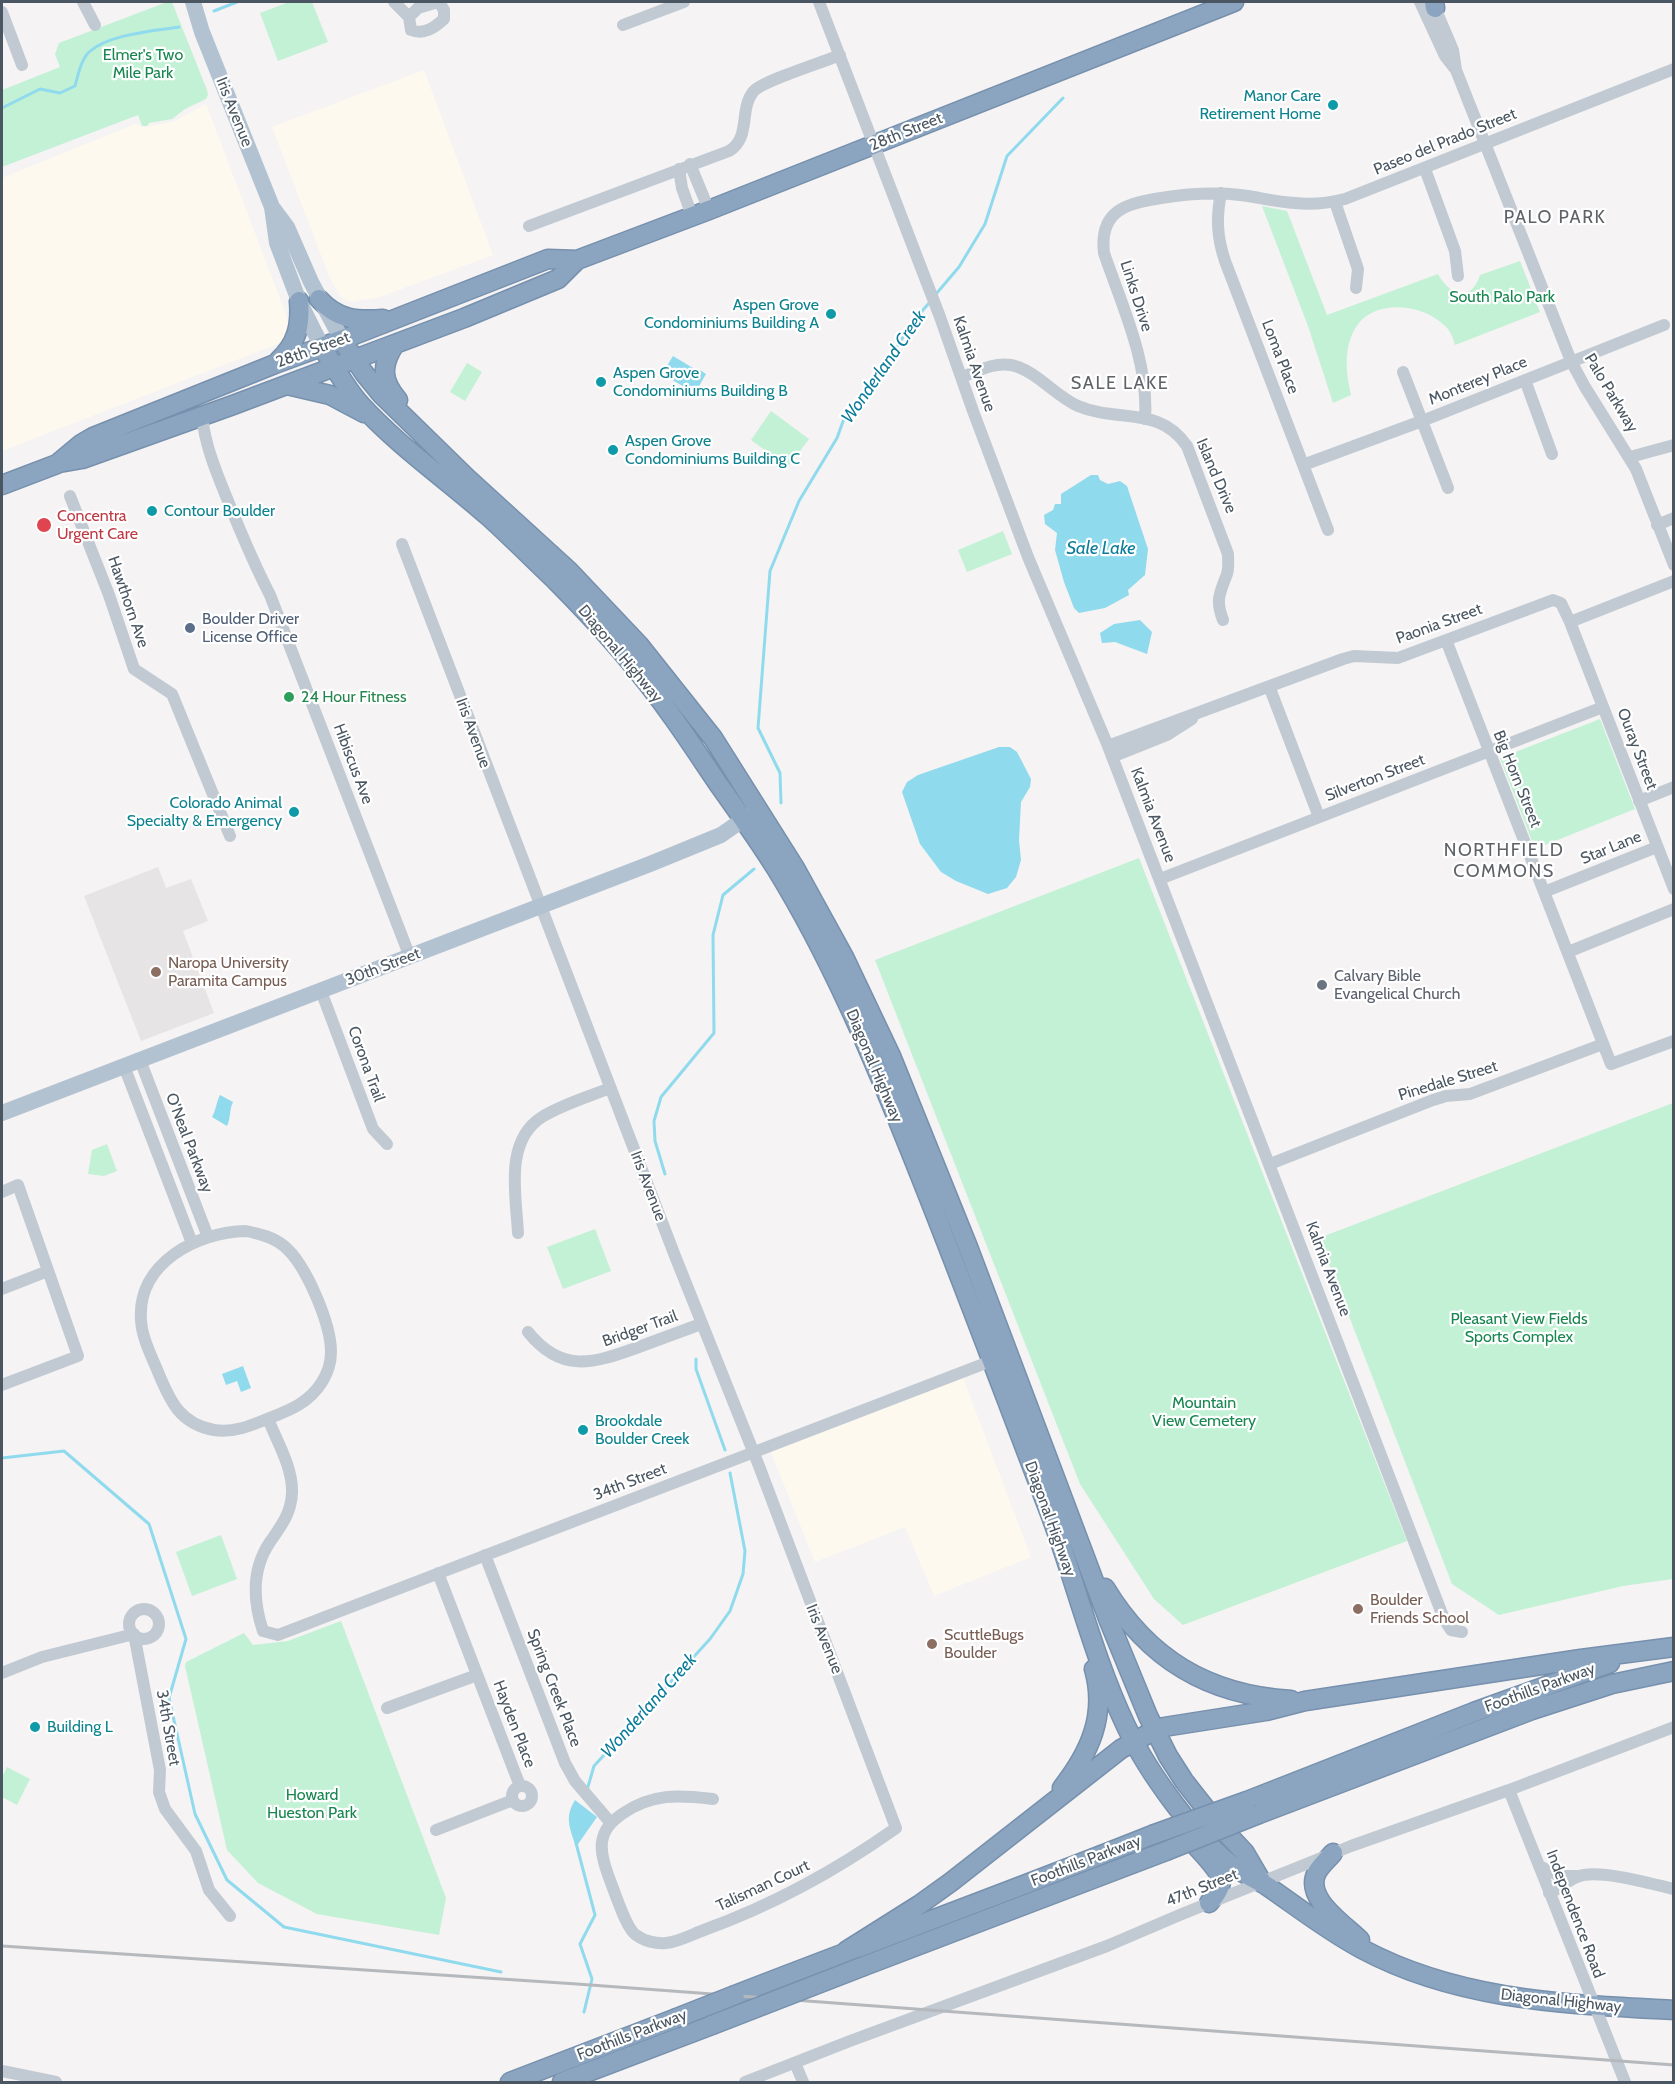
<!DOCTYPE html>
<style>
body{margin:0}
#map{position:relative;width:1675px;height:2084px;overflow:hidden;background:#f5f3f3;font-family:Cabin,sans-serif}
canvas{display:block}
.frame{position:absolute;inset:0;border:3px solid #4a5661;pointer-events:none}
</style>
<div id="map">
<canvas width="1675" height="2084"></canvas>
<div class="frame"></div>
</div>
<script>
const g = document.querySelector('canvas').getContext('2d');
g.lineJoin = 'round';
function paint(path, color) {
  g.fillStyle = color;
  g.fill(path, 'evenodd');
}
function stroke(path, color, width, dash) {
  g.strokeStyle = color;
  g.lineWidth = width;
  g.lineCap = dash ? 'butt' : 'round';
  g.setLineDash(dash || []);
  g.stroke(path);
}
function label(font, color, halo, rows, align = 'center') {
  g.font = font + ' Cabin,sans-serif';
  g.lineWidth = 4.5;
  g.setLineDash([]);
  g.textBaseline = 'middle';
  g.strokeStyle = halo;
  g.fillStyle = color;
  for (const [text, x, y, turn = 0] of rows) {
    g.save();
    g.translate(x, y);
    g.rotate((+turn || 0) * Math.PI / 180);
    g.textAlign = isNaN(turn) ? turn : align;
    if (halo) g.strokeText(text, 0, 0);
    g.fillText(text, 0, 0);
    g.restore();
  }
}
const commercial = new Path2D(`
 M424,70L493,255L380,297L350,302L340,296L329,276L272,127Z
 M206,104L287,317L289,326L283,342L2,451V178L135,124L143,127L173,122Z
 M963,1378L1031,1557L934,1596L905,1527L815,1562L771,1452Z`);
const education = new Path2D(`
 M158,867L166,888L191,879L208,921L183,931L214,1013L141,1041L84,896Z`);
const green = new Path2D(`
 M167,2H172L207,90L208,95L206,99L185,109L172,119L149,123L147,126H142L138,115L2,167V90L60,67L55,54L59,43Z
 M289,2H312L328,42L278,61L260,13Z
 M1262,206L1287,211L1327,315L1438,274C1450,296 1471,303 1480,275L1520,261L1540,312L1455,345C1453,337 1450,330 1444,325C1423,304 1374,298 1356,327C1343,348 1346,373 1351,395L1333,403L1308,326Z
 M467,363L482,372L465,401L450,392Z
 M771,411L809,439L788,467L751,440Z
 M1003,531L1012,554L967,572L958,550Z
 M1600,719L1635,809L1535,849L1500,758Z
 M1139,858L1407,1541L1183,1625L1154,1599L1080,1484L875,960Z
 M1673,1103V1579L1623,1586L1499,1615L1452,1584L1319,1238Z
 M107,1144L117,1171L104,1176L88,1174L92,1150Z
 M595,1229L611,1271L563,1289L547,1247Z
 M221,1535L237,1579L192,1596L176,1552Z
 M341,1621L446,1898L439,1935L317,1914L258,1883L227,1850L185,1666L186,1662L244,1633L253,1645L288,1641Z
 M7,1767L30,1779L17,1805L2,1797V1777Z`);
const water = new Path2D(`
 M673,356L698,371L700,370L706,374L695,393L662,374Z
 M1091,475H1098L1100,480L1108,484L1120,481L1127,486L1148,549L1145,575L1128,590L1129,595L1105,608L1079,613L1074,608L1064,582L1055,550L1057,533L1045,524L1044,515L1053,510L1055,504H1061V494Z
 M1140,620L1152,632L1147,654L1115,642L1102,643L1100,633L1114,624Z
 M999,747H1010L1017,752L1031,779L1030,787L1021,802L1019,840L1021,860L1016,877L1007,888L988,894L956,881L941,872L920,844L902,792L907,782L918,775Z
 M220,1095L233,1102C229,1110 231,1118 227,1126L212,1117C216,1110 216,1103 220,1095Z
 M243,1366L251,1388L241,1392L237,1381L226,1385L222,1374Z
 M575,1800L597,1817L576,1847C570,1828 564,1818 575,1800Z`);
const stream = new Path2D(`
 M214,11L237,2
 M2,108L40,89L60,93L75,86C78,75 81,60 89,52C109,34 154,31 179,27
 M936,294L959,267L985,224L1007,156L1063,98
 M781,803L780,773L758,728L770,571L799,501L837,438L845,416L870,389L914,320L930,302
 M665,1174L655,1141L654,1121L661,1097L714,1033L713,935L723,895L754,869
 M696,1359V1369L725,1450
 M2,1458L64,1451L149,1524L186,1639L169,1698L195,1814L227,1880L284,1927L501,1972
 M587,1790L594,1766L710,1639L730,1611L743,1574L745,1551L730,1473
 M576,1843L595,1915L580,1944L592,1979L584,2012`);
const minor = new Path2D(`
 M83,2L95,25
 M394,2L409,17L411,30C424,35 434,28 444,19V10L439,2
 M819,2L940,317L973,411L1028,557L1108,746L1444,1619L1451,1630L1462,1632
 M1420,2L1445,56L1456,70
 M1433,3L1453,50L1456,70L1571,361L1585,387L1636,469L1674,565
 M2,12L22,65
 M409,17L418,8L438,2
 M623,25L684,2
 M690,164L709,210
 M679,169L682,188L692,216
 M1425,169L1455,251L1458,276
 M1221,193C1216,218 1217,237 1225,261L1328,530
 M1335,202L1358,269L1356,288
 M529,226L729,151C751,138 739,110 753,92C761,81 824,62 840,55
 M1403,372L1448,488
 M962,377C978,371 994,362 1011,365C1036,370 1055,396 1078,406C1118,423 1159,405 1187,446L1228,554C1228,560 1229,568 1227,574C1220,593 1215,599 1223,620
 M1525,380L1552,454
 M202,416C205,446 217,474 228,501C241,533 254,564 270,595L410,957
 M1145,419C1149,362 1122,306 1104,253C1099,211 1126,203 1161,198C1187,194 1213,192 1240,195C1258,197 1276,202 1295,203C1312,205 1329,203 1345,199L1674,69
 M1630,457L1674,445
 M1303,465L1422,421L1664,325
 M70,496L109,595L134,669L172,694L230,836
 M1657,525L1674,518
 M402,544L675,1256L759,1466L896,1828C837,1870 773,1905 704,1930C693,1934 678,1942 666,1943C656,1944 644,1941 636,1935C627,1929 618,1901 614,1891C609,1877 600,1857 602,1842C604,1829 611,1822 622,1814C652,1793 678,1795 713,1799
 M1570,622L1674,889
 M1446,640L1611,1064L1674,1041
 M1269,686L1319,817
 M1108,746L1343,659L1354,656L1398,658L1553,600L1561,603L1570,622L1674,581
 M1112,757L1167,735L1192,719
 M1639,801L1674,787
 M1160,879L1603,707
 M1544,892L1657,847
 M1568,952L1674,909
 M321,991L373,1129L387,1144
 M140,1060L208,1237
 M124,1066L192,1243
 M1270,1164L1433,1100L1446,1096L1470,1094L1603,1044
 M2,1192L18,1185L78,1356L2,1385
 M246,1231C260,1234 273,1237 284,1246C306,1264 331,1324 331,1352C331,1362 327,1374 322,1382C309,1403 290,1410 267,1419C250,1426 233,1433 214,1430C180,1424 170,1401 158,1372C151,1355 142,1338 141,1320C137,1263 197,1232 246,1231Z
 M518,1233C516,1195 504,1141 542,1117C563,1104 588,1097 610,1088
 M2,1289L48,1271
 M528,1332C561,1373 592,1364 636,1348C658,1340 679,1332 701,1324
 M268,1419C277,1441 293,1468 292,1493C291,1514 281,1526 270,1542C251,1570 253,1601 263,1631L278,1635L999,1358
 M485,1555L565,1763L575,1781L610,1822
 M438,1573L520,1786
 M129 1624a15 15 0 1 1 30 0a15 15 0 1 1-30 0Z
 M2,1673L42,1657L134,1634L160,1770L159,1792L165,1809L196,1851L209,1890L230,1916
 M387,1708L477,1675
 M512 1796a10 10 0 1 1 20 0a10 10 0 1 1-20 0Z
 M1509,1790L1625,2082
 M436,1830L513,1800
 M1539,1866L1560,1876H1577
 M1549,1893C1560,1889 1567,1881 1577,1877C1597,1868 1652,1884 1674,1889
 M795,2063L803,2082
 M2,2071L56,2082
 M745,2082L850,2041L1107,1946L1182,1914L1351,1846L1509,1790L1674,1727`);
const major = new Path2D(`
 M193,2L202,32L272,207L277,243L299,301L322,347
 M272,207L287,227L311,282L342,340
 M2,1113L650,864L721,835L754,812`);
const highway = new Path2D(`
 M1434,2L1435,8
 M319,299C338,320 357,321 383,319
 M342,340L364,373L382,395L467,478L569,571L640,646L713,738L795,868L844,957L891,1056L968,1247L1109,1621L1148,1716L1168,1756L1184,1781L1217,1823L1245,1853L1262,1882
 M395,344C381,365 381,380 398,400
 M322,347C334,366 345,387 360,404C398,446 446,479 489,517C511,537 533,559 555,580C598,623 639,669 674,719C689,740 704,763 719,785C739,813 759,841 777,870C829,955 868,1046 905,1138C955,1261 1001,1386 1049,1511C1076,1582 1093,1657 1126,1726C1147,1771 1197,1841 1237,1869C1247,1876 1258,1880 1267,1886C1299,1908 1328,1931 1362,1949C1459,2001 1567,2004 1674,2010
 M278,361C297,344 301,325 299,301
 M287,385L330,395L364,413
 M59,463L82,459L233,405L464,318L558,279L577,260
 M2,485L57,464L81,444L93,437L275,364L354,335L548,259L577,260L709,210L1234,2
 M1105,1588C1148,1659 1208,1695 1291,1700
 M1062,1788C1090,1752 1107,1715 1094,1669
 M1247,1801L1474,1712L1610,1663
 M1259,1814L1532,1710L1612,1684L1674,1671
 M1181,1830C1190,1841 1221,1869 1221,1882C1220,1890 1214,1897 1209,1903
 M1333,1853C1328,1859 1321,1865 1317,1872C1303,1898 1344,1924 1360,1940
 M846,1951L919,1905L951,1882L1121,1749L1155,1730L1164,1727L1266,1711L1305,1701L1581,1659L1674,1647
 M864,1966L1166,1851
 M735,1995C874,1941 1014,1890 1152,1835
 M510,2082L674,2019
 M562,2082L712,2025`);
const rail = new Path2D(`
 M2,1946L577,1984L1674,2065`);
const highwayBridge = new Path2D(`
 M1152,1835L1247,1801
 M1166,1851L1259,1814
 M674,2019L735,1995
 M712,2025L864,1966`);
const markers = [
 [1333,105,6,"#0f9aa8"],
 [831,314,6,"#0f9aa8"],
 [601,382,6,"#0f9aa8"],
 [613,450,6,"#0f9aa8"],
 [152,511,6,"#0f9aa8"],
 [44,525,8,"#e0444e"],
 [190,628,6,"#5c6f8a"],
 [289,697,6,"#2e9e5b"],
 [294,812,6,"#0f9aa8"],
 [156,972,6,"#8d6e63"],
 [1322,985,6,"#6b7280"],
 [583,1430,6,"#0f9aa8"],
 [1358,1609,6,"#8d6e63"],
 [932,1644,6,"#8d6e63"],
 [35,1727,6,"#0f9aa8"]
];
const parkNames = [
 ["Elmer's Two",143,55],
 ["Mile Park",143,73],
 ["South Palo Park",1502,297],
 ["Pleasant View Fields",1519,1319],
 ["Sports Complex",1519,1337],
 ["Mountain",1204,1403],
 ["View Cemetery",1204,1421],
 ["Howard",312,1795],
 ["Hueston Park",312,1813]
];
const cultureNames = [
 ["Manor Care",1321,96,"right"],
 ["Retirement Home",1321,114,"right"],
 ["Aspen Grove",819,305,"right"],
 ["Condominiums Building A",819,323,"right"],
 ["Aspen Grove",613,373],
 ["Condominiums Building B",613,391],
 ["Aspen Grove",625,441],
 ["Condominiums Building C",625,459],
 ["Contour Boulder",164,511],
 ["Colorado Animal",282,803,"right"],
 ["Specialty & Emergency",282,821,"right"],
 ["Brookdale",595,1421],
 ["Boulder Creek",595,1439],
 ["Building L",47,1727]
];
const streetNames = [
 ["Iris Avenue",234,112,68],
 ["28th Street",906,132,-22],
 ["Paseo del Prado Street",1445,142,-22],
 ["Links Drive",1136,296,72],
 ["28th Street",313,350,-20],
 ["Loma Place",1280,357,69],
 ["Kalmia Avenue",974,364,71],
 ["Monterey Place",1478,381,-22],
 ["Palo Parkway",1611,393,59],
 ["Island Drive",1216,476,67],
 ["Hawthorn Ave",128,602,71],
 ["Paonia Street",1439,624,-20],
 ["Diagonal Highway",620,654,50],
 ["Iris Avenue",473,733,70],
 ["Ouray Street",1637,749,69],
 ["Hibiscus Ave",353,764,69],
 ["Silverton Street",1375,778,-21],
 ["Big Horn Street",1517,779,68],
 ["Kalmia Avenue",1153,815,69],
 ["Star Lane",1611,848,-22],
 ["30th Street",383,967,-21],
 ["Corona Trail",366,1064,70],
 ["Diagonal Highway",874,1066,67],
 ["Pinedale Street",1448,1081,-17],
 ["O'Neal Parkway",189,1143,69],
 ["Iris Avenue",648,1186,69],
 ["Kalmia Avenue",1328,1269,69],
 ["Bridger Trail",640,1329,-20],
 ["34th Street",630,1482,-21],
 ["Diagonal Highway",1050,1519,70],
 ["Iris Avenue",824,1639,68],
 ["Spring Creek Place",554,1688,69],
 ["Foothills Parkway",1540,1688,-20],
 ["Hayden Place",514,1724,69],
 ["34th Street",168,1728,80],
 ["Foothills Parkway",1086,1861,-21],
 ["Talisman Court",763,1886,-25],
 ["47th Street",1202,1888,-22],
 ["Independence Road",1575,1914,69],
 ["Diagonal Highway",1561,2001,6],
 ["Foothills Parkway",632,2035,-21]
];
const healthNames = [
 ["Concentra",57,516],
 ["Urgent Care",57,534]
];
const serviceNames = [
 ["Boulder Driver",202,619],
 ["License Office",202,637]
];
const leisureNames = [
 ["24 Hour Fitness",301,697]
];
const educationNames = [
 ["Naropa University",168,963],
 ["Paramita Campus",168,981],
 ["Boulder",1370,1600],
 ["Friends School",1370,1618],
 ["ScuttleBugs",944,1635],
 ["Boulder",944,1653]
];
const worshipNames = [
 ["Calvary Bible",1334,976],
 ["Evangelical Church",1334,994]
];
const neighbourhoodNames = [
 ["PALO PARK",1555,218],
 ["SALE LAKE",1120,384],
 ["NORTHFIELD",1504,851],
 ["COMMONS",1504,872]
];
const waterNames = [
 ["Wonderland Creek",884,367,-55],
 ["Sale Lake",1101,549],
 ["Wonderland Creek",649,1706,-48]
];
paint(commercial, '#fdf9ef');
paint(education, '#e6e4e5');
paint(green, '#c3f1d5');
paint(water, '#90daee');
stroke(stream, '#90daee', 3);
stroke(highway, '#7690ad', 21);
stroke(minor, '#c1cad2', 12);
stroke(major, '#b3c2d1', 16);
stroke(highway, '#8ba5c1', 18);
stroke(rail, '#b5b8bd', 3);
stroke(highwayBridge, '#7690ad', 21, []);
stroke(highwayBridge, '#8ba5c1', 18);
for (const [x, y, r, color] of markers) {
  const dot = new Path2D();
  dot.arc(x, y, r, 0, 2 * Math.PI);
  g.fillStyle = color;
  g.fill(dot);
  stroke(dot, '#fff', 2);
}
label('16px', '#17864f', '#fff', parkNames);
label('16px', '#0d838f', '#fff', cultureNames, 'left');
label('16px', '#4a5661', '#fff', streetNames);
label('16px', '#be3a42', '#fff', healthNames, 'left');
label('16px', '#4e5e75', '#fff', serviceNames, 'left');
label('16px', '#27864d', '#fff', leisureNames, 'left');
label('16px', '#785e54', '#fff', educationNames, 'left');
label('16px', '#5b616d', '#fff', worshipNames, 'left');
g.letterSpacing = '1.5px';
label('18px', '#5f6368', '#fff', neighbourhoodNames);
g.letterSpacing = '0px';
label('italic 18px', '#0c7c9b', '#fff', waterNames);
</script>
